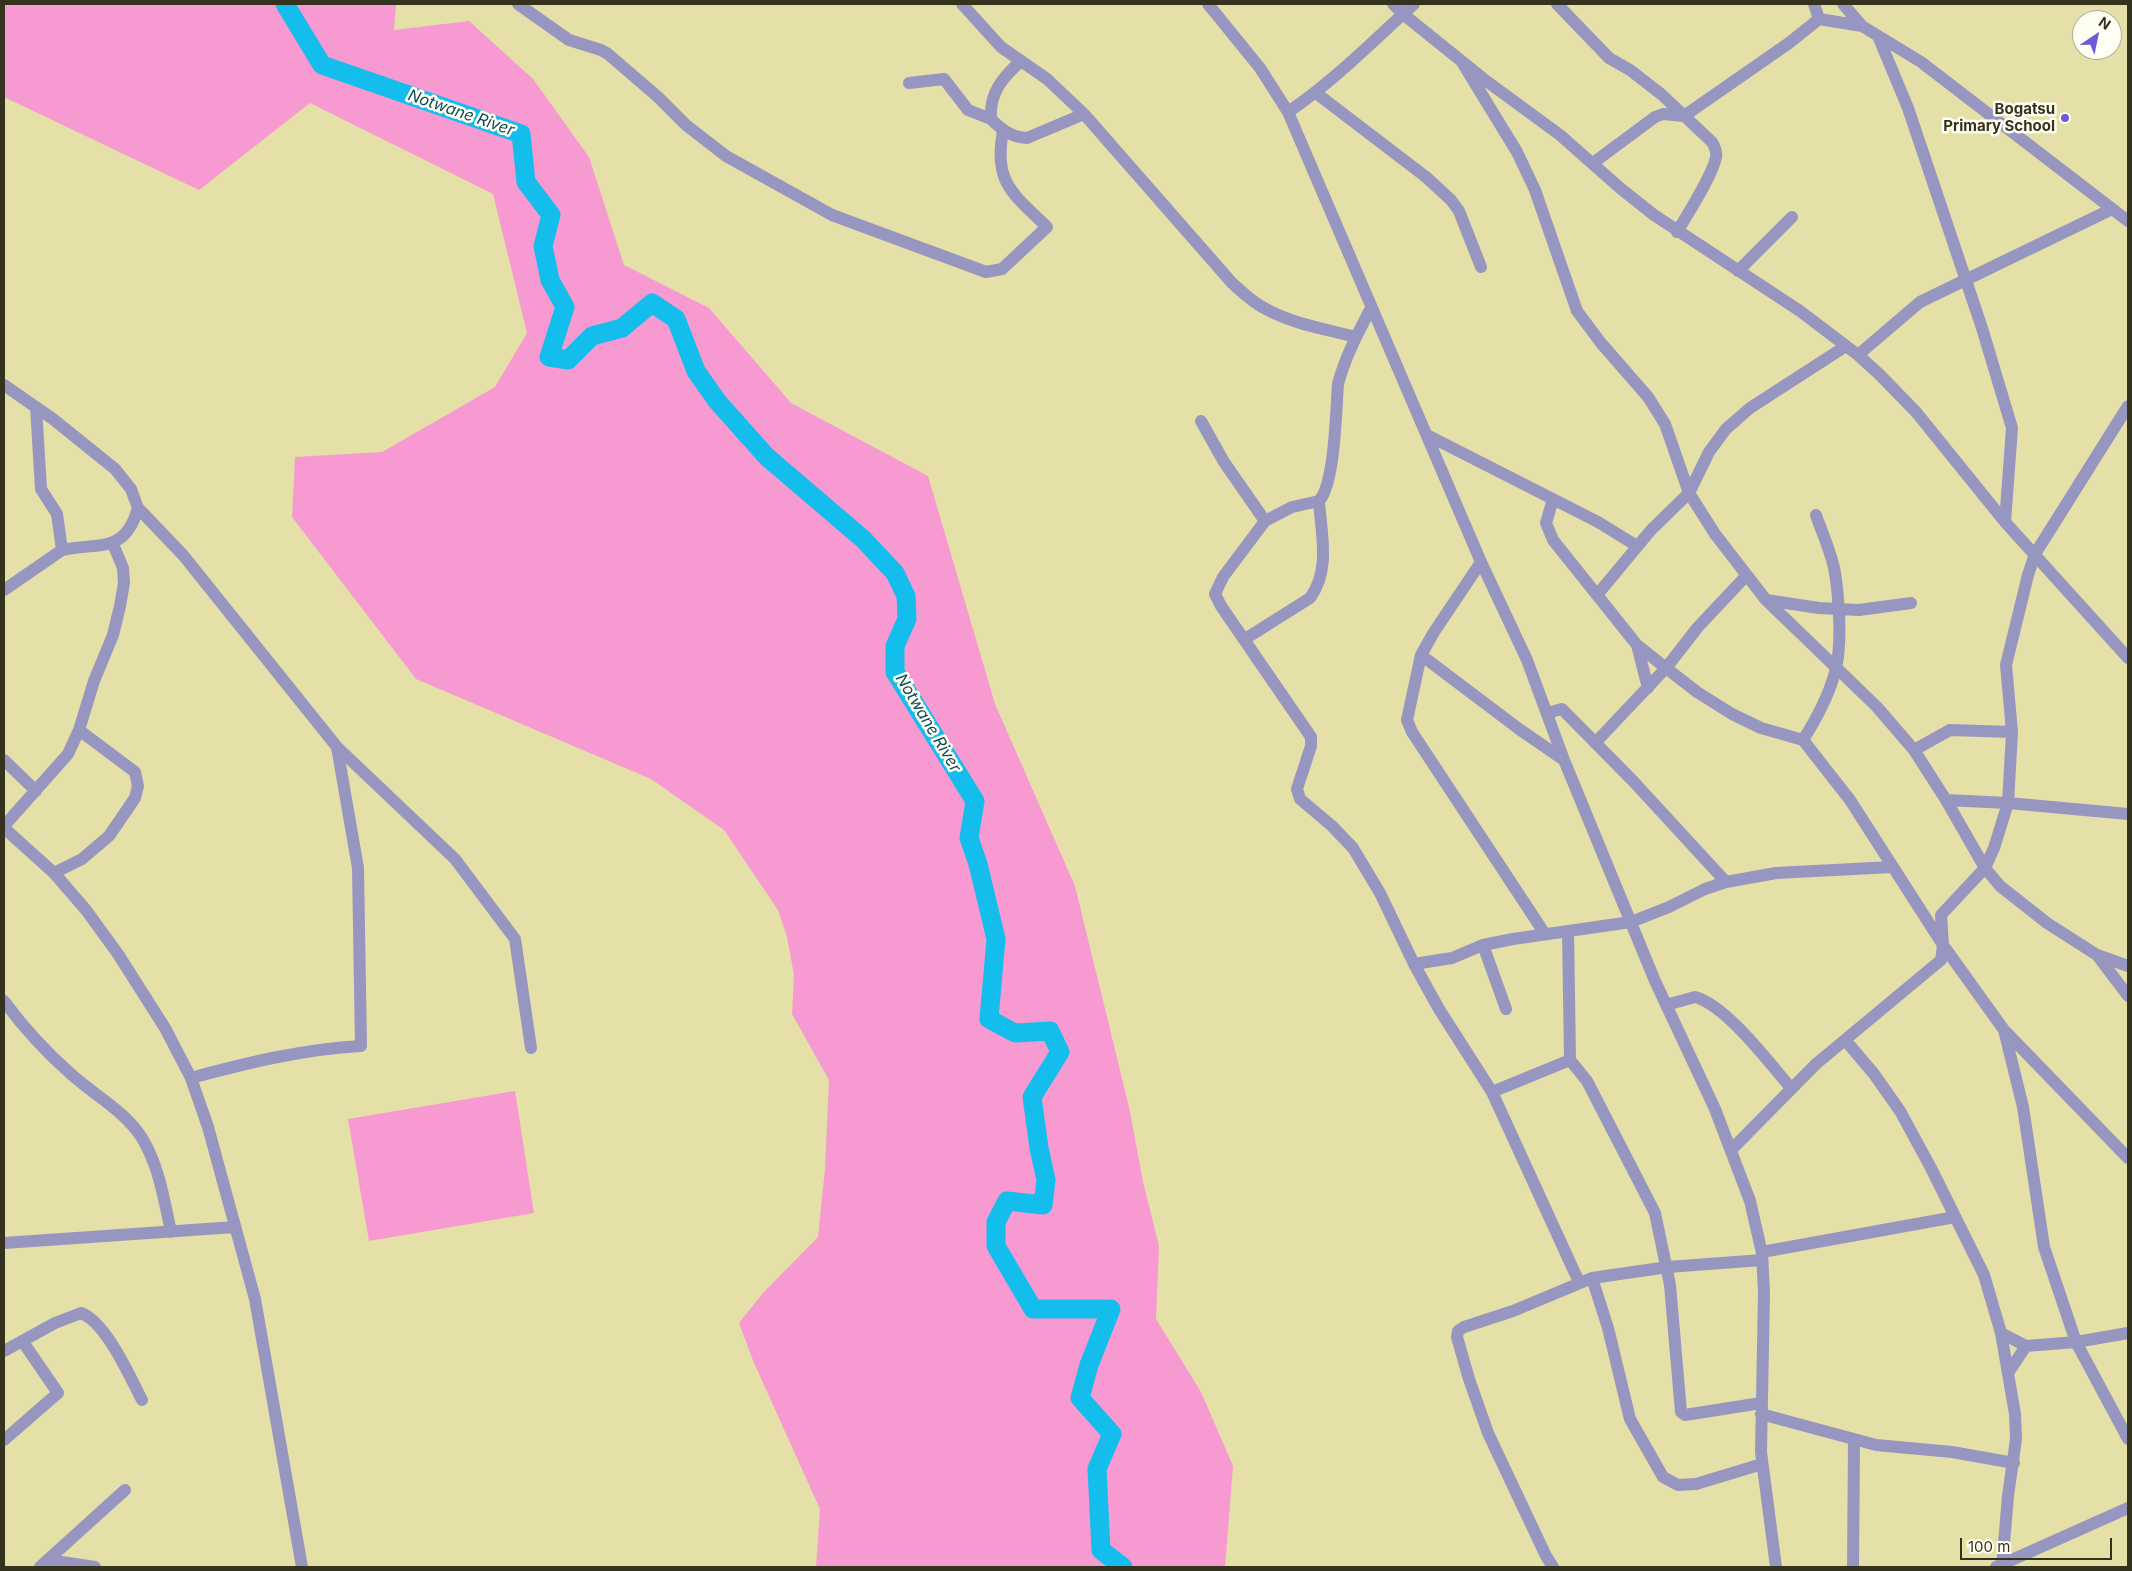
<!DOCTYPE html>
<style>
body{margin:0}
#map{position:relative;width:2132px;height:1571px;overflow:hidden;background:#e4e0a8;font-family:Inter,sans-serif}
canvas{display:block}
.frame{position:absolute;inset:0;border:5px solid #35331d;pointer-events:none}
.north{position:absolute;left:2072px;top:10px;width:50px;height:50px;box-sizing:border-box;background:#fffef3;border:1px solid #aead9d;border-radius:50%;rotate:34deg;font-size:14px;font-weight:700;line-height:20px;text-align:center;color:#35331d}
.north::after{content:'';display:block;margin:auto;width:18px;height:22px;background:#6a5dd6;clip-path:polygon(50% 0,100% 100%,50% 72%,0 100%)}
.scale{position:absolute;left:1960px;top:1538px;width:152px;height:22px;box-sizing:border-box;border:2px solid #35331d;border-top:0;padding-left:6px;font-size:15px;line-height:18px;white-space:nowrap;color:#35331d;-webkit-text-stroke:4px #fffef3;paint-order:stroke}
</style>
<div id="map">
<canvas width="2132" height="1571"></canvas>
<div class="frame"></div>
<div class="north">N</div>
<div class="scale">100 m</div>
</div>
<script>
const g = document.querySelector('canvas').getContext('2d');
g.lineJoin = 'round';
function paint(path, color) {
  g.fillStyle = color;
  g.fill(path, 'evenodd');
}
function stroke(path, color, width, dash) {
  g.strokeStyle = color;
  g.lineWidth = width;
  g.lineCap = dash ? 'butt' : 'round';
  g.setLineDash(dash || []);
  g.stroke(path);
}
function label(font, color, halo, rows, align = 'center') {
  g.font = font + ' Inter,sans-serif';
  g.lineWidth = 5;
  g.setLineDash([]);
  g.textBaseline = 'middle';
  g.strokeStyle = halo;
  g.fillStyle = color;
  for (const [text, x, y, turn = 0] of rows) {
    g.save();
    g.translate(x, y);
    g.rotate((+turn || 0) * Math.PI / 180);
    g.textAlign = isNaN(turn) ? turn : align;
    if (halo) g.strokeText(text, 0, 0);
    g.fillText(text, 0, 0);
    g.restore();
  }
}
const green = new Path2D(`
 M4,4H396L394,30L469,21L533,79L589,157L624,265L709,308L791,403L928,476L995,704L1075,886L1129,1107L1143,1182L1159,1246L1156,1319L1201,1392L1233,1466L1225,1567H816L820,1509L754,1363L739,1323L763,1293L818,1237L825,1169L829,1080L792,1014L794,975L787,937L778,910L724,830L651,779L416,679L292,517L295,457L382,452L495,387L527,333L493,194L310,103L199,190L4,97Z
 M515,1091L534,1213L369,1241L348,1119Z`);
const river = new Path2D(`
 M285,4L322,65L521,134L526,182L551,215L543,246L550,280L565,307L549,357L568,360L592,336L622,328L652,303L676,319L696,371L717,401L767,457L863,539L895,573L906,596L907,619L895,646V672L975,801L969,838L978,864L996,939L989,1019L1015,1033L1050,1031L1060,1052L1032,1097L1039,1148L1046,1180L1043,1205L1007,1201L996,1222V1246L1033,1309H1111L1089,1365L1080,1398L1112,1434L1097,1469L1101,1550L1123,1567`);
const minor = new Path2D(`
 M518,4L569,40L601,50L608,54L658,97L686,125L726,156L832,215L986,272L1002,269L1047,227C1013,194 993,182 1003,131
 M962,4L1001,47L1047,79L1084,114L1232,283C1242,292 1253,303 1266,309C1293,324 1326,329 1356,337
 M1208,4L1260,68L1288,112L1481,562L1527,660L1564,760L1655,981L1715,1109L1750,1201L1762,1253L1764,1293L1761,1452L1776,1567
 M1393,4L1403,14L1485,80L1560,135L1620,188L1654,215L1800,311L1858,355L1880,375L1916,412L2005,522L2128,658
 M1557,4L1609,58L1630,70L1661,94L1712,142C1715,147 1717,152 1716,157C1713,175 1687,215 1677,232
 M1814,4L1819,19
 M1843,4L1862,26
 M1878,36L1908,108L1982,328L2012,428L2005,522
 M1021,61C1003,77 989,93 991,119C1002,130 1011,137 1027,138L1084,114
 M1462,62L1517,152L1535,190L1577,311L1601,343L1648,397L1665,424L1689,493L1715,534L1766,600L1877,707L1914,750L1946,800L1985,868L2000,886L2047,923L2097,955L2128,996
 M909,83L944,79L968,110L991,119
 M1316,93L1426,177L1451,200L1459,211L1481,267
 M1288,112C1334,81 1373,41 1414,4
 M1593,163L1655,117L1663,114L1684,116L1789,43L1819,19L1862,26L1921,62L2128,221
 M1738,271L1792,217
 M1371,308C1358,333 1345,357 1338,384C1336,409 1335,484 1319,501L1292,507L1265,521L1223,577L1215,594L1221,606L1311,737V746L1297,789L1300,799L1332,826L1353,848L1380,893L1414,964L1439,1009L1492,1092L1579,1282
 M1858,355L1920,302L2112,209
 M4,385L53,419L115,469L131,489L138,508L183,555L337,747L358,868L361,1046C304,1049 246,1063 191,1078
 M1201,421L1224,462L1265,521
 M1427,435L1598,522L1637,546
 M1553,499L1546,523L1553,540L1637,645L1666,668L1697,692L1732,714L1761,728L1803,740L1850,800L1943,945L2004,1030L2128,1158
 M62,550C100,542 125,554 138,508
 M1481,562L1434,632L1421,655L1407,720L1412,732L1545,934
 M4,590L62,550L57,514L41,489L36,407
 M1597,595L1651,530L1689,493L1709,452L1726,429L1750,408L1846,346
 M1766,600L1819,608L1859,610L1911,603
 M1245,639L1310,598C1331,570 1321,533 1319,501
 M1637,645L1648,688
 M1421,655L1519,729L1564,760
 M1547,713L1562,709L1633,781L1726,882
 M1803,740C1817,718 1830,694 1836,668C1842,643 1839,598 1835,573C1832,554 1822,533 1816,515
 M1595,743L1666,668L1698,627L1746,576
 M337,747L455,859L515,939L531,1048
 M1914,750L1950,730L2012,732
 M4,760L36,791
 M1946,800L2008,803L2128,814
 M4,826L68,754L79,730L94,681L113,635L120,606L124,583L123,568L113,544
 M4,828L54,873L86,910L118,954L165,1028L191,1078L208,1127L255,1299L302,1567
 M54,873L82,859L109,836L135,798L138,786L135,772L79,730
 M1568,931L1570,1060L1587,1081L1655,1213L1670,1285L1681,1412L1685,1415L1761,1403
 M1483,945L1506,1009
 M2097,955L2128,966
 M1414,964L1452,958L1483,945L1513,939L1631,922L1669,907L1705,889L1726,882L1776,873L1892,867
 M4,1001C24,1028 46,1052 71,1074C94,1095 125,1111 142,1138C159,1166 164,1199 171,1232
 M1666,1005L1695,997C1726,1005 1770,1064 1791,1088
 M2004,1030L2023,1107L2044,1247L2076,1342L2128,1439
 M1846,1041L1874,1074L1900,1111L1931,1168L1984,1275L2001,1333L2015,1414L2016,1439L2008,1496L2002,1567
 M1492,1092L1570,1060
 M1731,1150L1816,1064L1941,960L1943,945L1941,915L1985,868L1994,848L2008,803L2012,732L2006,665L2028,575L2035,554L2128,406
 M4,1243L235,1227
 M1762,1252L1955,1217
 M1592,1278L1608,1328L1630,1419L1663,1477L1678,1485L1696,1484L1762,1464
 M2001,1333L2026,1346L2076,1342L2128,1333
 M4,1351L55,1323L81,1313C106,1322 130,1377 142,1400
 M2008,1373L2026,1346
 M1761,1414L1876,1445L1952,1452L2014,1463
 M4,1440L58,1393L23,1342
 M48,1560L95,1567
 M40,1567L125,1490
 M1553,1567L1546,1556L1488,1433L1469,1379L1457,1337L1458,1331L1464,1327L1513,1311L1592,1278L1668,1267L1762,1260
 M1853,1567L1854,1439
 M1996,1567L2128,1508`);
const markers = [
 [2065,118,5,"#6a5dd6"]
];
const poiNames = [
 ["Bogatsu",2055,109],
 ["Primary School",2055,126]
];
const waterNames = [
 ["Notwane River",461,113,19],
 ["Notwane River",928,723,59]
];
paint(green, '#f69ad1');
stroke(river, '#14beec', 19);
stroke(minor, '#9696c1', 12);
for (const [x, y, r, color] of markers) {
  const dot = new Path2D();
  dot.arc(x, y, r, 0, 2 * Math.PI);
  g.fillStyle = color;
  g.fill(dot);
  stroke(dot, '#fffef3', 2);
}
label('bold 15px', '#35331d', '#fffef3', poiNames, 'right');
label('italic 16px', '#0b4a5d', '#fffef3', waterNames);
</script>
